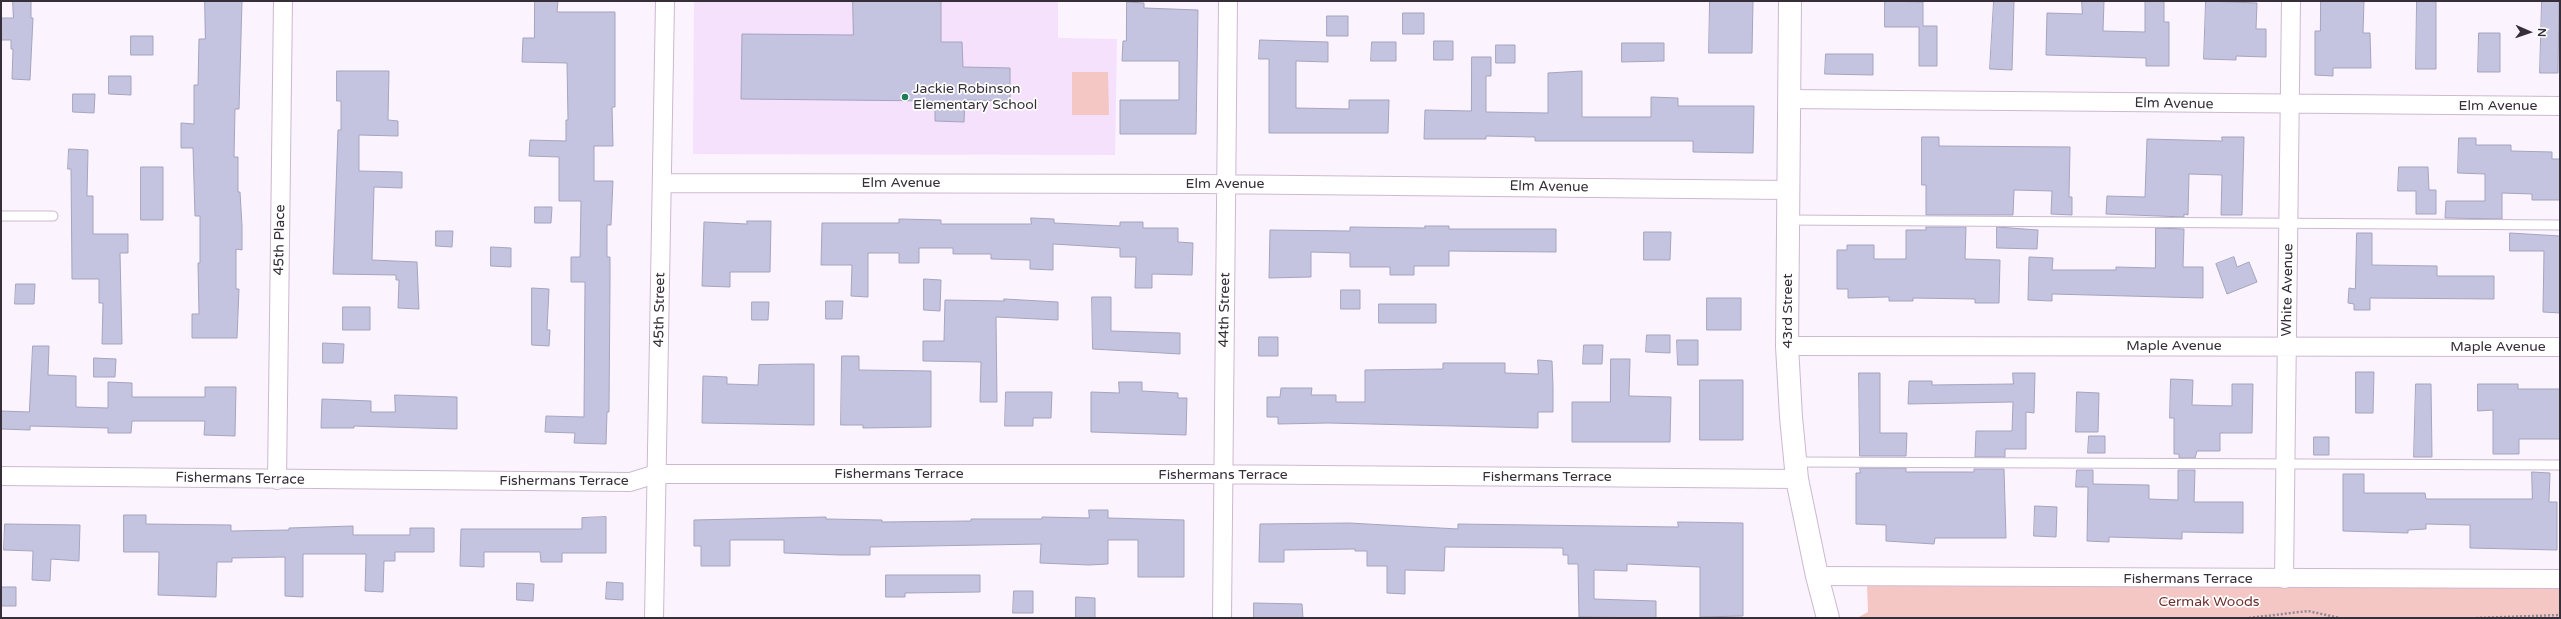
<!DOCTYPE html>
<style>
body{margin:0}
#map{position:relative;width:2561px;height:619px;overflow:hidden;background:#fbf3fd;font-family:"Varela Round",sans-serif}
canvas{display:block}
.frame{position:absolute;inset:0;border:2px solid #362e38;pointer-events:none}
.north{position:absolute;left:2509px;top:12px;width:40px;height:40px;-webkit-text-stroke:3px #fff;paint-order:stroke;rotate:92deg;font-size:11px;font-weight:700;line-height:16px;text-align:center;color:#362e38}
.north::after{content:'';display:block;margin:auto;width:14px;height:18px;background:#362e38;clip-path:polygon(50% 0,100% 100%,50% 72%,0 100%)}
</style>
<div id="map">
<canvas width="2561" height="619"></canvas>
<div class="frame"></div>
<div class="north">N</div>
</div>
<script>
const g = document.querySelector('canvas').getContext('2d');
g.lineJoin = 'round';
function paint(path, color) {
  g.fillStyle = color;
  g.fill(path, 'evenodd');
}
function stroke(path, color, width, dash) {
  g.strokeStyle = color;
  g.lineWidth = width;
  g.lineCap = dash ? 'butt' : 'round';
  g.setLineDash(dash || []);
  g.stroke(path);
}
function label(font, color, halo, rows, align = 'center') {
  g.font = font + ' "Varela Round",sans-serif';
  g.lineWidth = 3.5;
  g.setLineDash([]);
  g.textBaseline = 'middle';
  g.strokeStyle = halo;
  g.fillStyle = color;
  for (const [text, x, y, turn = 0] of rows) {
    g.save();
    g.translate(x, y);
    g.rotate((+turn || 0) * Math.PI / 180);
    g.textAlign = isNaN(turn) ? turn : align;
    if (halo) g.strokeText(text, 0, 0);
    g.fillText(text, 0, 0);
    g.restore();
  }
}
const built = new Path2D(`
 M694,1H1058V38L1117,39L1115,155L693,154Z`);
const green = new Path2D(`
 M1072,72H1108L1109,115H1072Z
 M1867,586L2560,587V618H1857L1868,612Z`);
const building = new Path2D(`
 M13,1H31V18H33L30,80L12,79L13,49H11V40H1V18H13Z
 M205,1H242L239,109H235L234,157H238V192H240L242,226V250L236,249V289H239L237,338H192V314H199L198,263H200V216H195L193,148H181V123L194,124V85H198L199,39H205Z
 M535,1H558L557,12H615V107H612L613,146H594V181H613L611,225H607V257H610V282L609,412H607L606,444L574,443L575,433L545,432L546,416L584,417L585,282H571V257H580L581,201H559V157L529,156L530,140L566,141V120H568L567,63L522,62L523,38H534Z
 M853,1H941V42H962L963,67L1010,68V101L965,100L964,122L935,121V101L741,99L742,34L853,35Z
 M1710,1H1753L1752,53H1709Z
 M1885,1L1923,2V26H1937V66H1919V27H1885Z
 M1994,1H2014L2012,70L1990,69Z
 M2082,1H2104L2103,31L2145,32V1H2164V22H2169V66H2146V58L2046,55L2047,13L2082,14Z
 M2206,1L2257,3L2256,29H2266V57L2236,56V60L2204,59Z
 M2321,1H2364L2363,33H2370L2371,68H2333V76L2315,75V31H2320Z
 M2417,1H2436V69H2416Z
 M2542,1H2559L2558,73H2540Z
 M1127,2L1144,3V8L1198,10L1196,134H1120V100H1179V61H1122L1123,41H1126Z
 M1403,13H1424V34H1403Z
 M1327,16H1348V36H1327Z
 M2479,33H2500V72H2478Z
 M131,36H153V55H131Z
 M1260,40L1328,42V62L1296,61V108L1349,109V100H1389L1388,133H1269V59H1259Z
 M1434,41H1453V60H1434Z
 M1372,42H1396V61H1371Z
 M1622,43H1664V61L1622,62Z
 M1496,45H1515V63H1496Z
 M1826,54H1873V75L1825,74Z
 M1472,57H1491V76H1486V112L1548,113V73L1582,71V117H1651V97L1678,98V106H1754L1753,153L1693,152V141H1535V137L1486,136V139H1424L1425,110L1471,111Z
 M337,71H389L388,120L398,121V136L359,135V171L402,172V188L374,187L372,260L417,262L419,309L398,308L399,280H396V275L333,274L338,130H341V101H337Z
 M109,76H131V95L109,94Z
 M73,94H95L94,113L73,112Z
 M1922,137H1939V146L2070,147L2069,197H2072V215L2051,214L2052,191L2014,190L2013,215H1926V185H1922Z
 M2222,137H2244L2242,215H2221L2222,175L2189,174L2188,215L2184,214V217L2106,214L2107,196L2145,197L2147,139L2222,141Z
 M2459,138H2476V145H2511V151L2552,152V159H2560V200H2532V194L2502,193V219L2445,218L2446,201H2485V174L2458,173Z
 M69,149L88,150L87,196H93V234H128V253H120L122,344H102L103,303H99V279H72L71,169H68Z
 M141,167H163V220H141Z
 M2399,167H2428L2429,190H2436V214H2416V191H2398Z
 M535,207H552L551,223H535Z
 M1031,218L1054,219V223L1120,226V222H1143V228H1178V242L1193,243L1192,275L1152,274V288H1135L1136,257H1120V248L1053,244V270L1030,269V260L991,259V254H953V248H919V263H899V253H868V297L851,296L852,265H821L822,223H899V219L941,220V224H1031Z
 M747,221H771L770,272H730V287L702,286L704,222L747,224Z
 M1425,226H1449V229H1556V252L1449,251V266H1414V275H1390V267H1350V253L1311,252V277L1269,278L1270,230L1350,231V227L1425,228Z
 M1926,227H1966L1965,259L2000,260L1999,303H1975V299L1913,298V301H1889V297L1848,298V289H1837V250H1847V245H1874V259H1906V230H1926Z
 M1997,227L2038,230L2037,249L1997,248Z
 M2156,228L2184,229L2183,267H2203V298L2052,294V301L2028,300L2029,257L2053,258L2052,270H2116V267L2155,268Z
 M436,231H453L452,247L436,246Z
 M1644,232H1671L1670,260H1644Z
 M2357,233H2372V265L2437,266V276H2494V299L2370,298V310H2354V304L2348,303L2349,288L2355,289Z
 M2510,233L2560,236V313L2543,312L2544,251H2510Z
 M491,247L511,248V267L491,266Z
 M2234,257L2237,267L2249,262L2257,282L2227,294L2216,264Z
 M924,279L941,280L940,311L924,310Z
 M16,284H35L34,304H15Z
 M532,288L549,289L547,330H550L549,346L532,345Z
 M1341,290H1360V309H1341Z
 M1092,297H1111V331L1180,333V354L1093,349Z
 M1707,298H1741V330H1707Z
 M1004,299L1058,302V320L996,317L997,402H980L981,362L923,361V341H944L945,300L1004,301Z
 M826,301H843L842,319H826Z
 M752,302H769L768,320H752Z
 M1379,304H1436V323H1379Z
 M343,307H370V330H343Z
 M1647,335H1670V353L1646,352Z
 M1259,337H1278V356H1259Z
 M1677,340H1698V365H1678Z
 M323,343L344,344L343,363H323Z
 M1584,345H1603L1602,364H1583Z
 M33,346H49L48,375L76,376V407L108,408V382L132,383V397H205V387H236L235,436L204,435L205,421H132L131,433H108V428L30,426V430L1,429V411L29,412Z
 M842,356H859V370L931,371V427L863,428V425H841Z
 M94,358L116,359L115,377H94Z
 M1611,359H1630L1629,396L1671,397L1670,442H1572V402H1610Z
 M1538,360L1552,361L1553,387V412H1538V428L1328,423L1278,424V417H1267V397H1280L1281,388H1312L1311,395H1336V402H1365V370L1443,369V363H1505V373L1538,374Z
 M798,364H814V425L702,423L703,376L727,377V384L758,385L759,365Z
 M2356,372H2374L2373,413H2356Z
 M1859,373H1880V433H1907L1906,456H1860Z
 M2013,373H2035L2034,413L2026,412V449H2005V457H1975L1976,431H2012L2013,402L1908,404L1909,381H1932V385L2013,384Z
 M2171,379L2193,380L2192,405L2232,406V384H2253L2252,433H2220V451H2197L2195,458H2179V454H2174V418H2170Z
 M1700,380H1743V440H1700Z
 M1119,382H1142V391L1178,393V398H1187L1186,435L1091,432V392L1119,393Z
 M2416,384H2431L2432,457H2414Z
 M2478,384H2518V389H2560V439H2519V454H2493V410L2478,411Z
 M1006,392H1052L1051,418H1033V426H1005Z
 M2077,392L2099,393L2098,432H2076Z
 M395,395L457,397V429L354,426V428H321L322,399L371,401V412H395Z
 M2089,436H2105V453H2088Z
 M2314,437H2329V455H2314Z
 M1860,468H1906V472H1974V469H2004L2006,538H1935L1934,544L1886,541V525L1856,524V473H1860Z
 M2077,470H2093V484L2149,485V499L2178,500V470H2195L2194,502H2243V533L2182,532V539L2109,537V542L2087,541L2088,487H2076Z
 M2532,472L2550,473L2549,502H2557V550L2470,548V525L2426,524V529L2408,530V533L2343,531V474H2364V493H2425L2426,499H2532Z
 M2035,506L2057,507L2056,537L2034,536Z
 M1089,510H1108V518L1184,520V577H1138V540H1108V564L1089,565L1040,563L1041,544L870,547V555H840L784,553V540H730V566H701V546H694V520L826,517V519L882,520V522L971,521V519H1042V517L1089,518Z
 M124,515H146V524L231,525V531L289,530V528L353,526V535H410V528H434V552H395V561H384L383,592L365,591L366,554H303V597L285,596V557L232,558V562H217L216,597L158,595L159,552H124Z
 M606,517V553H562V562H541L540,552H484V567L460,566L461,529H582V518Z
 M1678,522L1743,523V616L1700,617V567L1627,564V571L1594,570V599L1656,601V618L1579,617L1578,564H1568V555H1563V548L1445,547L1444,571L1405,570V594L1387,593V566H1367V551H1355V549L1284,550V562H1259L1260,524L1349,523L1458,529V524L1678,527Z
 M5,524L80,525L79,561L51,559L50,581L32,580L33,551L4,550Z
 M886,575H980V592L905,593V597H886Z
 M607,582L623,583V600L606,599Z
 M517,583L534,584L533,601L517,600Z
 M1,587H16V606H1Z
 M1014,591H1033V613H1013Z
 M1076,597L1095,598V618H1076Z
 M1254,603L1302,604L1303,618H1254Z`);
const path = new Path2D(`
 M2249,618L2308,611L2340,618
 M2476,618L2560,615`);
const service = new Path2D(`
 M1,216H53
 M1787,220L2560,225
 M1796,462L2560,465`);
const minor = new Path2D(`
 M1788,99L2560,106
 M663,183L1202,184L1787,190
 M1787,346L2560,347
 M1,476L630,482L656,474H1200L1797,479
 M277,480L283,1
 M1817,576L2560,579
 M2284,579L2291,1
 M654,618L665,1
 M1222,618L1228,1`);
const primary = new Path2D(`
 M1790,1L1787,346L1791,417L1797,479L1817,576L1828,618`);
const markers = [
 [905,97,4,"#1d7e55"]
];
const poiNames = [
 ["Jackie Robinson",913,89],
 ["Elementary School",913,105]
];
const streetNames = [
 ["Elm Avenue",2174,104,1],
 ["Elm Avenue",2498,106],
 ["Elm Avenue",901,183],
 ["Elm Avenue",1225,184],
 ["Elm Avenue",1549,187,1],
 ["45th Place",280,240,-89],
 ["White Avenue",2288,290,-89],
 ["45th Street",660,310,-89],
 ["44th Street",1225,310,-89],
 ["43rd Street",1788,311,-90],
 ["Maple Avenue",2174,346],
 ["Maple Avenue",2498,347],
 ["Fishermans Terrace",899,474],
 ["Fishermans Terrace",1223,475],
 ["Fishermans Terrace",1547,477],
 ["Fishermans Terrace",240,479,1],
 ["Fishermans Terrace",564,481],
 ["Fishermans Terrace",2188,579]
];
const parkNames = [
 ["Cermak Woods",2209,602]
];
paint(built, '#f5e1fb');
paint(green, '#f5c7c4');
paint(building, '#c4c4e0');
stroke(building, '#a5a4c0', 1);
stroke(service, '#ccb9d1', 11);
stroke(minor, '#ccb9d1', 20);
stroke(primary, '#ccb9d1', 24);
stroke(path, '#918993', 2.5, [2, 2]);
stroke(service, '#fff', 9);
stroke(minor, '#fff', 18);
stroke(primary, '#fff', 22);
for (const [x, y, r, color] of markers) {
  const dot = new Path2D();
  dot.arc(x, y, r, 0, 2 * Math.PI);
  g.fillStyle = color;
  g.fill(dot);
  stroke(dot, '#fff', 1.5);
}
label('14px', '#362e38', '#fff', poiNames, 'left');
label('14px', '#362e38', '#fff', streetNames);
label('14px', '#6d2f2f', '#fff', parkNames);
</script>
